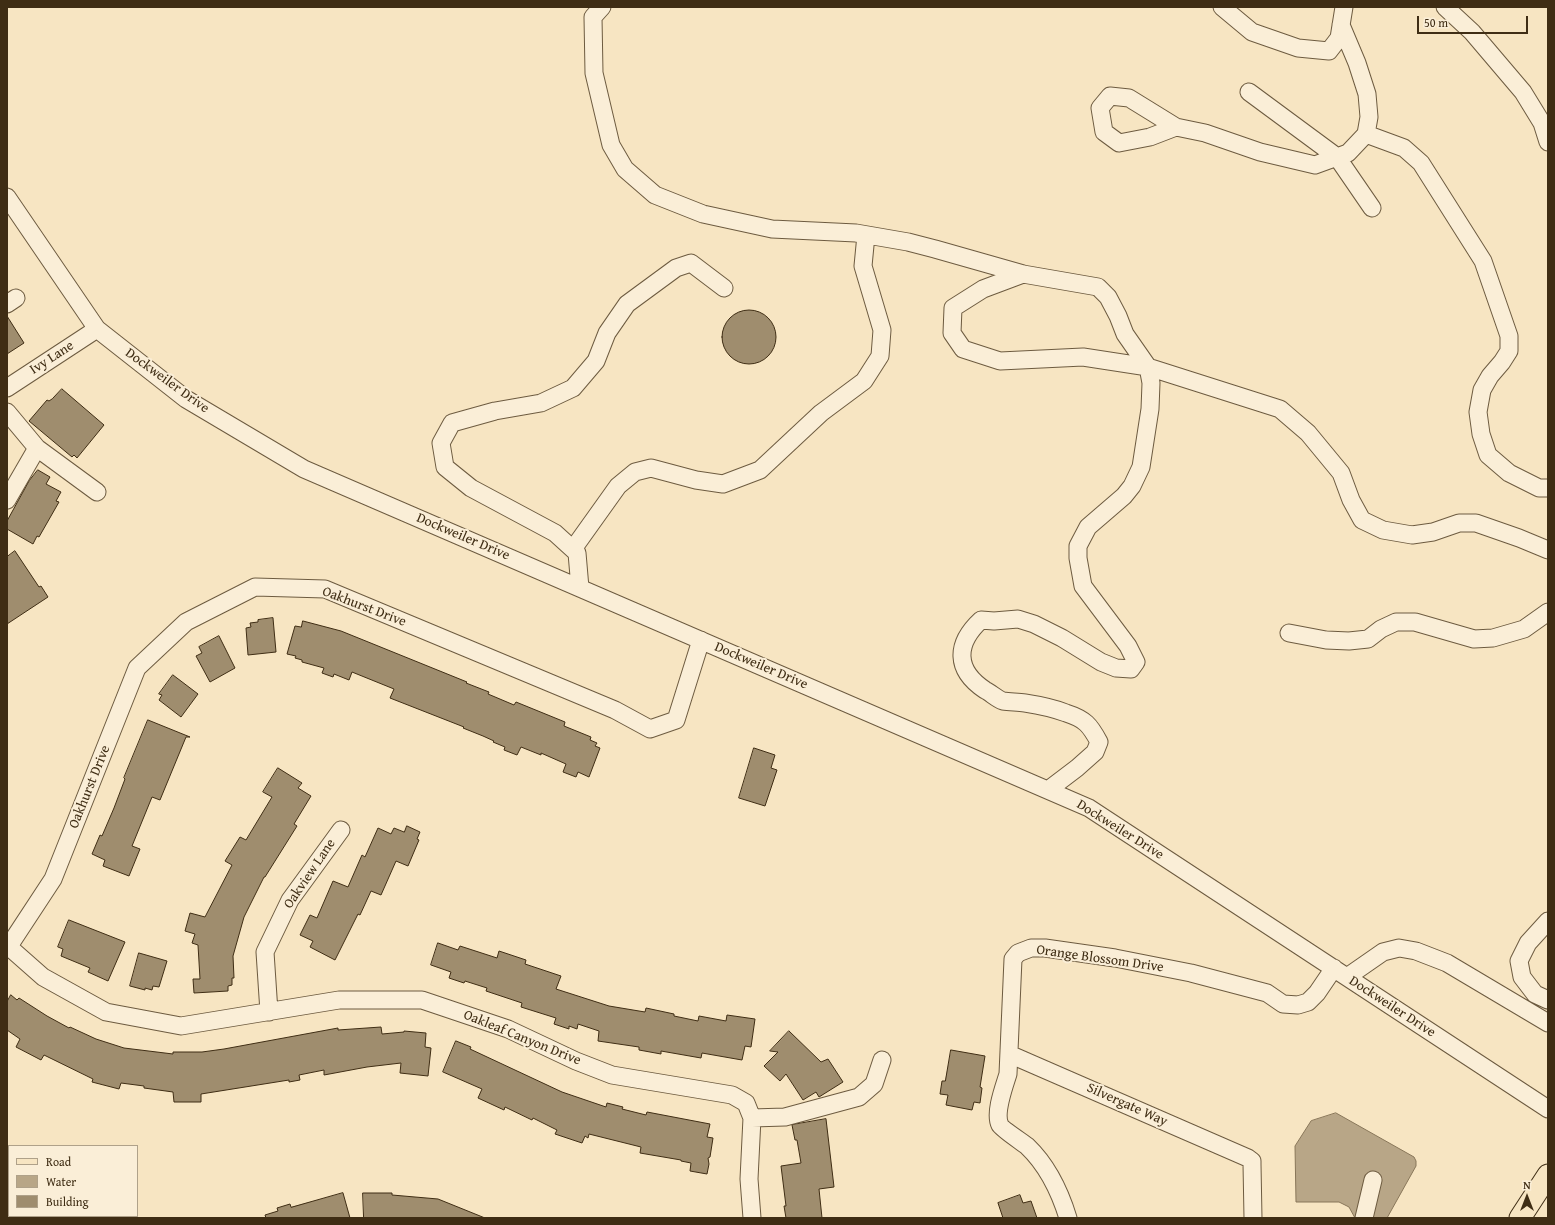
<!DOCTYPE html>
<style>
body{margin:0}
#map{position:relative;width:1555px;height:1225px;overflow:hidden;background:#f7e5c2;font-family:"Gentium Book Plus",serif}
canvas{display:block}
.frame{position:absolute;inset:0;border:8px solid #3f2d14;pointer-events:none}
.legend{position:absolute;left:8px;top:1145px;width:130px;height:72px;box-sizing:border-box;background:#faeed7;border:1px solid #afa189;margin:0;padding:5px 7px;list-style:none;font-size:12px;color:#3f2d14}
.legend li{display:flex;align-items:center;gap:8px;height:20px}
.legend b{width:20px;border:1px solid #afa189}
.north{position:absolute;left:1507px;top:1177px;width:40px;height:40px;-webkit-text-stroke:3px #faeed7;paint-order:stroke;rotate:0deg;font-size:11px;font-weight:700;line-height:16px;text-align:center;color:#3f2d14}
.north::after{content:'';display:block;margin:auto;width:14px;height:18px;background:#3f2d14;clip-path:polygon(50% 0,100% 100%,50% 72%,0 100%)}
.scale{position:absolute;left:1417px;top:16px;width:111px;height:18px;box-sizing:border-box;border:2px solid #3f2d14;border-top:0;padding-left:5px;font-size:12px;line-height:14px;white-space:nowrap;color:#3f2d14;-webkit-text-stroke:3px #faeed7;paint-order:stroke}
</style>
<div id="map">
<canvas width="1555" height="1225"></canvas>
<div class="frame"></div>
<ul class="legend">
<li><b style="height:5px;background:#f7e5c2"></b>Road</li>
<li><b style="height:11px;background:#b8a687"></b>Water</li>
<li><b style="height:11px;background:#9f8d6e"></b>Building</li>
</ul>
<div class="north">N</div>
<div class="scale">50 m</div>
</div>
<script>
const g = document.querySelector('canvas').getContext('2d');
g.lineJoin = 'round';
function paint(path, color) {
  g.fillStyle = color;
  g.fill(path, 'evenodd');
}
function stroke(path, color, width, dash) {
  g.strokeStyle = color;
  g.lineWidth = width;
  g.lineCap = dash ? 'butt' : 'round';
  g.setLineDash(dash || []);
  g.stroke(path);
}
function label(font, color, halo, rows, align = 'center') {
  g.font = font + ' "Gentium Book Plus",serif';
  g.lineWidth = 4;
  g.setLineDash([]);
  g.textBaseline = 'middle';
  g.strokeStyle = halo;
  g.fillStyle = color;
  for (const [text, x, y, turn = 0] of rows) {
    g.save();
    g.translate(x, y);
    g.rotate((+turn || 0) * Math.PI / 180);
    g.textAlign = isNaN(turn) ? turn : align;
    if (halo) g.strokeText(text, 0, 0);
    g.fillText(text, 0, 0);
    g.restore();
  }
}
const water = new Path2D(`
 M1336,1113L1414,1157L1416,1161V1166L1387,1218H1355L1349,1207L1339,1202H1296L1295,1146L1311,1121Z`);
const building = new Path2D(`
 M722 337a27 27 0 1 1 54 0a27 27 0 1 1-54 0Z
 M7,316L24,343L7,354Z
 M62,389L104,425L77,458L74,455L72,457L29,421L47,400L49,401L52,399Z
 M38,470L50,477L46,484L61,492L56,501L59,502L39,537L37,536L33,544L7,529V521L29,481Z
 M15,551L39,587L41,586L48,597L7,624V557Z
 M273,618L276,652L248,655L246,628L251,627L250,623L258,622V620Z
 M303,621L341,631L467,682L466,683L489,692L488,694L514,705L516,702L565,722L564,726L591,737L590,740L597,743L595,746L600,748L589,777L578,772L576,777L563,772L566,764L541,753V755L521,747L517,755L504,750L505,747L493,742L494,741L483,736L463,728L464,727L390,698L394,689L352,672L349,680L334,674L333,677L322,673L324,668L302,662V660L295,658L296,656L287,654L295,626L301,627Z
 M219,636L235,668L210,682L196,656L202,653L199,647Z
 M173,675L198,694L181,717L159,700L162,695L159,694Z
 M148,720L190,737H186L160,800L152,797L132,846L140,849L129,876L103,866L105,860L92,854L100,835L102,836L114,808L125,779L124,778Z
 M754,748L775,755L771,768L777,770L765,806L739,798Z
 M278,768L302,783L298,788L311,796L294,824L297,826L265,877H264L244,917L233,956L234,978H232V985L228,986V991L194,993L193,979H200L198,945L192,943L195,934L185,931L190,913L205,917L232,865L225,861L240,837L246,840L272,797L263,792Z
 M407,826L420,832L417,839L419,840L408,866L396,861L381,895L371,891L360,915L358,914L335,960L310,947L313,941L300,935L310,915L317,918L333,881L348,887L362,855L365,857L378,828L391,834L394,828L404,832Z
 M69,920L125,942L108,981L88,972L90,968L61,956L63,949L58,947Z
 M438,943L458,950L460,946L497,958L499,951L526,960L525,964L561,976L556,989L609,1006L645,1012L646,1008L674,1014V1016L698,1021L699,1016L726,1021L727,1015L755,1019L751,1047L745,1046L742,1060L702,1053L701,1058L661,1051V1054L639,1050V1047L598,1041L599,1031L578,1024L577,1029L569,1026V1029L554,1024L556,1018L521,1007L522,1003L486,991L487,988L465,981L464,983L449,978L451,972L431,965Z
 M139,953L167,961L159,987L153,986L152,990L145,988V990L130,986Z
 M11,995L17,1000L19,998L47,1016L69,1028L70,1027L96,1039L124,1048L173,1054V1052H202L224,1049L338,1028V1030L381,1027L382,1034L404,1032V1031L426,1033L425,1047L431,1048L428,1076L400,1073L401,1063L367,1067L324,1075V1070L299,1075L300,1080L289,1082V1080L201,1094V1102H174L173,1092L144,1088V1086L121,1083L119,1089L92,1082L93,1079L44,1055L41,1060L16,1047L20,1039L7,1030V1002Z
 M789,1031L821,1062L828,1059L843,1082L819,1097L816,1092L803,1100L786,1074L780,1081L764,1066L778,1052L770,1051Z
 M456,1041L471,1047L470,1049L562,1092L606,1107L607,1103L623,1107L622,1109L646,1115L647,1112L710,1124L707,1137L713,1138L710,1157L708,1158L709,1164L707,1174L690,1171L691,1163L681,1161V1160L640,1153L641,1147L589,1134L588,1138L585,1136L582,1143L555,1134L557,1130L533,1118L532,1120L505,1107L504,1110L478,1098L482,1089L443,1072Z
 M951,1050L985,1056L980,1087L982,1088L980,1103L974,1102L972,1110L946,1105L948,1095L940,1094L942,1081H945Z
 M826,1119L834,1187L819,1189L822,1218H786L784,1206H786L781,1166L801,1163L797,1140H795L792,1125Z
 M343,1193L350,1218H266L265,1215L278,1211L277,1208L290,1204L291,1207Z
 M363,1193H392V1195L438,1199L485,1218H364Z
 M1020,1195L1023,1203L1031,1201L1037,1218H1003L998,1203Z`);
const minor = new Path2D(`
 M602,7L593,17L594,73L611,145L625,169L655,195L703,214L772,229L856,233L908,242L935,249L1023,274L1098,287L1108,297L1118,316L1125,334L1148,367L1151,383L1150,409L1141,467L1132,486L1124,496L1088,527L1078,546V558L1083,586L1128,646L1136,662L1131,669L1116,668L1101,662L1062,638L1034,624L1018,619L994,621L981,620C955,644 955,670 985,690C991,693 997,699 1003,701C1010,702 1018,702 1025,703C1038,705 1053,708 1066,713C1085,719 1090,725 1099,742L1095,752L1077,768L1048,790
 M1222,7L1252,32L1298,48L1329,51L1339,38L1344,7
 M1445,7L1472,32L1523,92L1542,123L1548,142
 M1249,92L1337,157L1372,208
 M1176,127L1129,98L1110,96L1100,108L1104,132L1119,143L1150,137L1176,127L1205,133L1260,152L1315,165L1348,153L1366,134L1369,117L1367,94L1357,63L1341,25
 M1366,134L1404,148L1421,163L1483,261L1509,336V351L1502,362L1490,376L1482,390L1478,412L1481,434L1488,455L1509,473L1539,488H1548
 M7,197L97,329L186,399L304,469L1089,808L1548,1109
 M1023,274L983,289L953,308L952,333L963,349L1000,361L1083,357L1148,367L1280,409L1308,433L1341,473L1351,500L1362,520L1383,530L1412,535L1433,532L1459,523H1476L1519,538L1548,550
 M7,304L16,298
 M7,388L97,329
 M7,412L37,448L97,492
 M7,500L37,448
 M573,549L618,486L635,472L651,468L696,480L723,484L760,470L821,413L864,381L880,356L882,330L863,266L866,235
 M580,588L577,553L555,533L471,488L445,467L441,443L452,423L495,411L541,403L573,388L596,361L607,333L627,304L676,268L691,263L724,288
 M1289,633L1326,640L1349,641L1368,639L1381,629L1396,622H1415L1474,639L1493,638L1524,629L1548,612
 M1548,921L1528,943L1519,961L1522,977L1535,994L1548,1000
 M9,947L43,977L106,1012L181,1026L339,1000H422L508,1029L576,1061L612,1075L732,1095L746,1103L752,1118L749,1179L752,1218
 M7,949L53,879L137,668L186,622L255,587L325,589L615,710L650,729L676,720L701,640
 M1347,977L1383,952L1399,948L1416,951L1447,963L1548,1023
 M269,1012L265,952L290,900L341,830
 M1009,1054L1248,1158L1252,1161V1164L1253,1218
 M752,1118L785,1117L859,1097L874,1084L882,1060
 M1068,1218C1060,1192 1047,1165 1027,1146C1022,1142 1002,1129 1000,1125C994,1113 1004,1087 1008,1074L1013,959L1018,953L1031,948H1045L1115,958L1191,973L1267,993L1283,1004L1298,1005L1308,1002L1317,993L1334,968
 M1364,1218L1373,1180`);
const major = new Path2D(`
 M1520,1218L1548,1175`);
const streetNames = [
 ["Ivy Lane",52,358,-33],
 ["Dockweiler Drive",167,381,36],
 ["Dockweiler Drive",463,537,23],
 ["Oakhurst Drive",364,607,21],
 ["Dockweiler Drive",761,666,23],
 ["Oakhurst Drive",90,787,-68],
 ["Dockweiler Drive",1120,830,32],
 ["Oakview Lane",310,874,-56],
 ["Orange Blossom Drive",1100,959,8],
 ["Dockweiler Drive",1392,1007,33],
 ["Oakleaf Canyon Drive",522,1038,22],
 ["Silvergate Way",1127,1105,24]
];
paint(water, '#b8a687');
stroke(water, '#887659', 1);
paint(building, '#9f8d6e');
stroke(building, '#3f2d14', 1);
stroke(minor, '#6d5b40', 19);
stroke(major, '#3f2d14', 23);
stroke(minor, '#faeed7', 17);
stroke(major, '#f7e5c2', 21);
label('14px', '#3f2d14', '#faeed7', streetNames);
</script>
